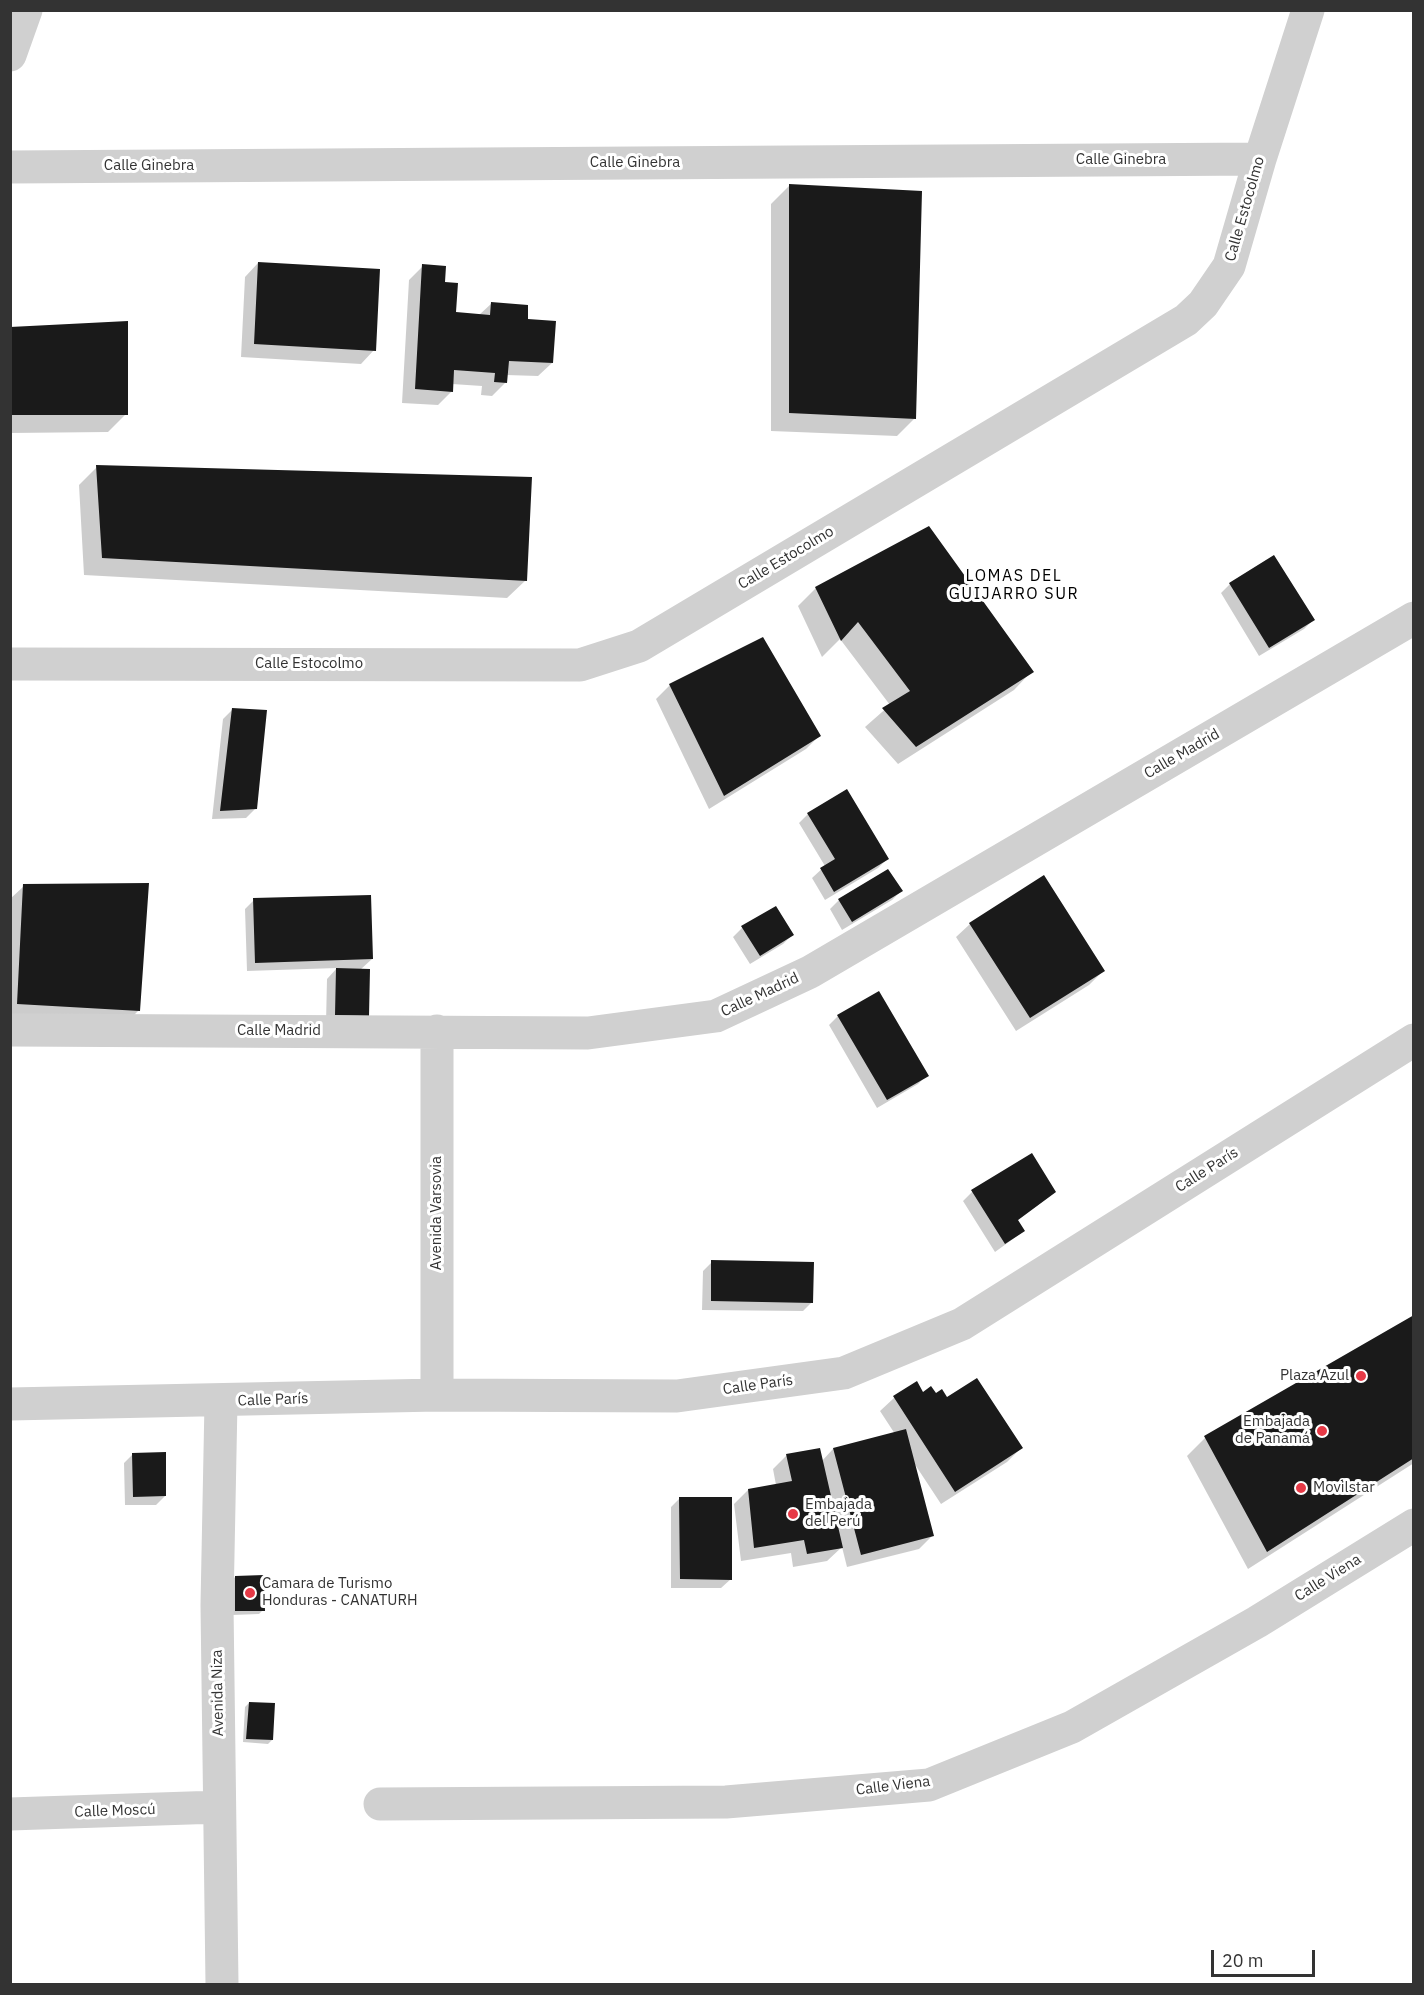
<!DOCTYPE html>
<meta charset="utf-8">
<style>
body{margin:0}
#map{position:relative;width:1424px;height:1995px;overflow:hidden;background:#fff;font-family:"IBM Plex Sans",sans-serif}
canvas{display:block}
.frame{position:absolute;inset:0;border:12px solid #333;pointer-events:none}
.scale{position:absolute;left:1211px;top:1950px;width:104px;height:27px;box-sizing:border-box;border:3px solid #333;border-top:0;padding-left:8px;font-size:18px;line-height:21px;white-space:nowrap;color:#333;-webkit-text-stroke:4px #fff;paint-order:stroke}
</style>
<div id="map">
<canvas width="1424" height="1995"></canvas>
<div class="frame"></div>
<div class="scale">20 m</div>
</div>
<script>
const g = document.querySelector('canvas').getContext('2d');
g.lineJoin = 'round';
function paint(path, color) {
  g.fillStyle = color;
  g.fill(path, 'evenodd');
}
function stroke(path, color, width, dash) {
  g.strokeStyle = color;
  g.lineWidth = width;
  g.lineCap = dash ? 'butt' : 'round';
  g.setLineDash(dash || []);
  g.stroke(path);
}
function label(font, color, halo, rows, align = 'center') {
  g.font = font + ' "IBM Plex Sans",sans-serif';
  g.lineWidth = 6;
  g.setLineDash([]);
  g.textBaseline = 'middle';
  g.strokeStyle = halo;
  g.fillStyle = color;
  for (const [text, x, y, turn = 0] of rows) {
    g.save();
    g.translate(x, y);
    g.rotate((+turn || 0) * Math.PI / 180);
    g.textAlign = isNaN(turn) ? turn : align;
    if (halo) g.strokeText(text, 0, 0);
    g.fillText(text, 0, 0);
    g.restore();
  }
}
const shadow = new Path2D(`
 M789,186L915,418L897,436L771,431V204Z
 M258,263L374,350L361,364L241,357L245,277Z
 M423,266L444,284L454,314L479,315L492,303L526,320L552,363L538,376L506,375V382L492,396L481,395L482,386L452,384V391L438,405L402,403L409,280Z
 M10,329L126,414L108,432L10,433Z
 M97,467L526,580L507,598L84,575L79,485Z
 M1230,584L1313,620L1304,629L1259,656L1221,593Z
 M816,588L1032,671L1014,690L898,764L865,727L890,705L840,639L822,657L798,606Z
 M670,685L819,736L806,749L709,809L656,699Z
 M232,710L255,809L246,818L212,819L223,719Z
 M808,814L887,859L878,868L825,900L812,878L825,866L799,823Z
 M24,886L139,1010L125,1024L10,1017V899Z
 M901,891L892,900L842,930L830,909L839,900Z
 M254,900L372,959L360,970L368,1015L326,1023L327,979L337,968L247,971L245,909Z
 M970,924L1103,971L1089,985L1016,1031L956,937Z
 M742,928L792,935L783,944L750,964L733,937Z
 M838,1016L927,1075L918,1084L877,1108L829,1025Z
 M972,1192H1055L1017,1221L1024,1231L995,1252L963,1201Z
 M712,1262L812,1302L803,1311L702,1310L703,1271Z
 M1414,1316V1463L1248,1569L1187,1456L1205,1438Z
 M923,1394L947,1399L1021,1448L1007,1462L941,1504L914,1463L933,1535L919,1549L847,1567L842,1547L827,1561L793,1567L791,1553L741,1561L734,1504L748,1490L776,1485L773,1469L787,1455L821,1462L833,1449L895,1434L880,1411L894,1398Z
 M133,1454L165,1496L156,1505H125L124,1463Z
 M680,1498L731,1579L721,1588H671V1507Z
 M235,1577L263,1610L259,1614L232,1615L231,1581Z
 M249,1703L272,1740L268,1744L243,1742L245,1707Z`);
const building = new Path2D(`
 M789,184L922,191L916,419L789,413Z
 M258,262L380,269L376,351L254,344Z
 M422,264L446,266L445,282L458,283L456,312L490,315L491,302L528,305V319L556,321L553,363L509,361L507,383L494,382L495,373L454,370L453,392L415,389Z
 M128,321V415H10V327Z
 M96,465L532,477L527,581L102,558Z
 M929,526L1034,672L916,747L882,708L910,691L858,622L841,641L815,587Z
 M1274,555L1315,620L1269,648L1229,583Z
 M763,637L821,736L724,796L669,684Z
 M232,708L267,710L257,809L220,811Z
 M847,789L889,859L834,892L820,868L835,859L807,813Z
 M888,869L903,891L852,922L838,899Z
 M1044,875L1105,971L1030,1018L969,923Z
 M149,883L140,1011L17,1004L23,884Z
 M371,895L373,959L255,963L253,898Z
 M776,906L794,935L760,956L741,926Z
 M336,968L370,969L369,1016L335,1015Z
 M879,991L929,1076L887,1100L837,1015Z
 M1032,1153L1056,1192L1018,1220L1025,1231L1005,1244L971,1190Z
 M711,1260L814,1262L813,1303L711,1301Z
 M1414,1315V1458L1267,1552L1204,1436Z
 M977,1378L1023,1448L955,1492L893,1396L917,1381L923,1392L931,1386L936,1393L942,1389L947,1397Z
 M906,1429L934,1536L861,1555L833,1448Z
 M820,1448L843,1548L807,1554L804,1540L754,1548L748,1489L792,1481L786,1454Z
 M166,1452V1496L133,1497L132,1453Z
 M679,1497H732V1580L680,1579Z
 M264,1575L265,1611H235V1576Z
 M249,1702L275,1703L273,1740L246,1739Z`);
const street = new Path2D(`
 M10,55L26,10
 M10,167L1260,159
 M10,664L580,665L639,646L1186,320L1203,304L1229,266L1260,159L1308,10
 M10,1030L588,1033L716,1016L810,972L1414,618
 M437,1395V1031
 M221,1402L217,1605L222,1984
 M10,1404L437,1395L677,1396L844,1373L962,1324L1414,1040
 M380,1804L726,1802L929,1785L1072,1727L1257,1622L1414,1525
 M10,1814L219,1807`);
const markers = [
 [1361,1376,6,"#e63946"],
 [1322,1431,6,"#e63946"],
 [1301,1488,6,"#e63946"],
 [793,1514,6,"#e63946"],
 [250,1593,6,"#e63946"]
];
const streetNames = [
 ["Calle Ginebra",1121,160],
 ["Calle Ginebra",635,163],
 ["Calle Ginebra",149,166],
 ["Calle Estocolmo",1245,209,-74],
 ["Calle Estocolmo",786,558,-31],
 ["Calle Estocolmo",309,664],
 ["Calle Madrid",1182,754,-30],
 ["Calle Madrid",760,995,-25],
 ["Calle Madrid",279,1031],
 ["Calle París",1207,1170,-32],
 ["Avenida Varsovia",437,1213,-90],
 ["Calle París",758,1385,-8],
 ["Calle París",273,1400,-2],
 ["Calle Viena",1328,1578,-32],
 ["Avenida Niza",218,1693,-91],
 ["Calle Viena",893,1786,-7],
 ["Calle Moscú",115,1811,-2]
];
const poiNames = [
 ["Plaza Azul",1349,1376,"right"],
 ["Embajada",1310,1422,"right"],
 ["de Panamá",1310,1439,"right"],
 ["Movilstar",1313,1488],
 ["Embajada",805,1505],
 ["del Perú",805,1522],
 ["Camara de Turismo",262,1584],
 ["Honduras - CANATURH",262,1601]
];
const neighbourhoodNames = [
 ["LOMAS DEL",1014,576],
 ["GUIJARRO SUR",1014,594]
];
paint(shadow, '#0003');
paint(building, '#1a1a1a');
stroke(street, '#d0d0d0', 33);
for (const [x, y, r, color] of markers) {
  const dot = new Path2D();
  dot.arc(x, y, r, 0, 2 * Math.PI);
  g.fillStyle = color;
  g.fill(dot);
  stroke(dot, '#fff', 2);
}
label('15px', '#333', '#fff', streetNames);
label('15px', '#333', '#fff', poiNames, 'left');
g.letterSpacing = '1.5px';
label('16px', '#000', '#fff', neighbourhoodNames);
g.letterSpacing = '0px';
</script>
